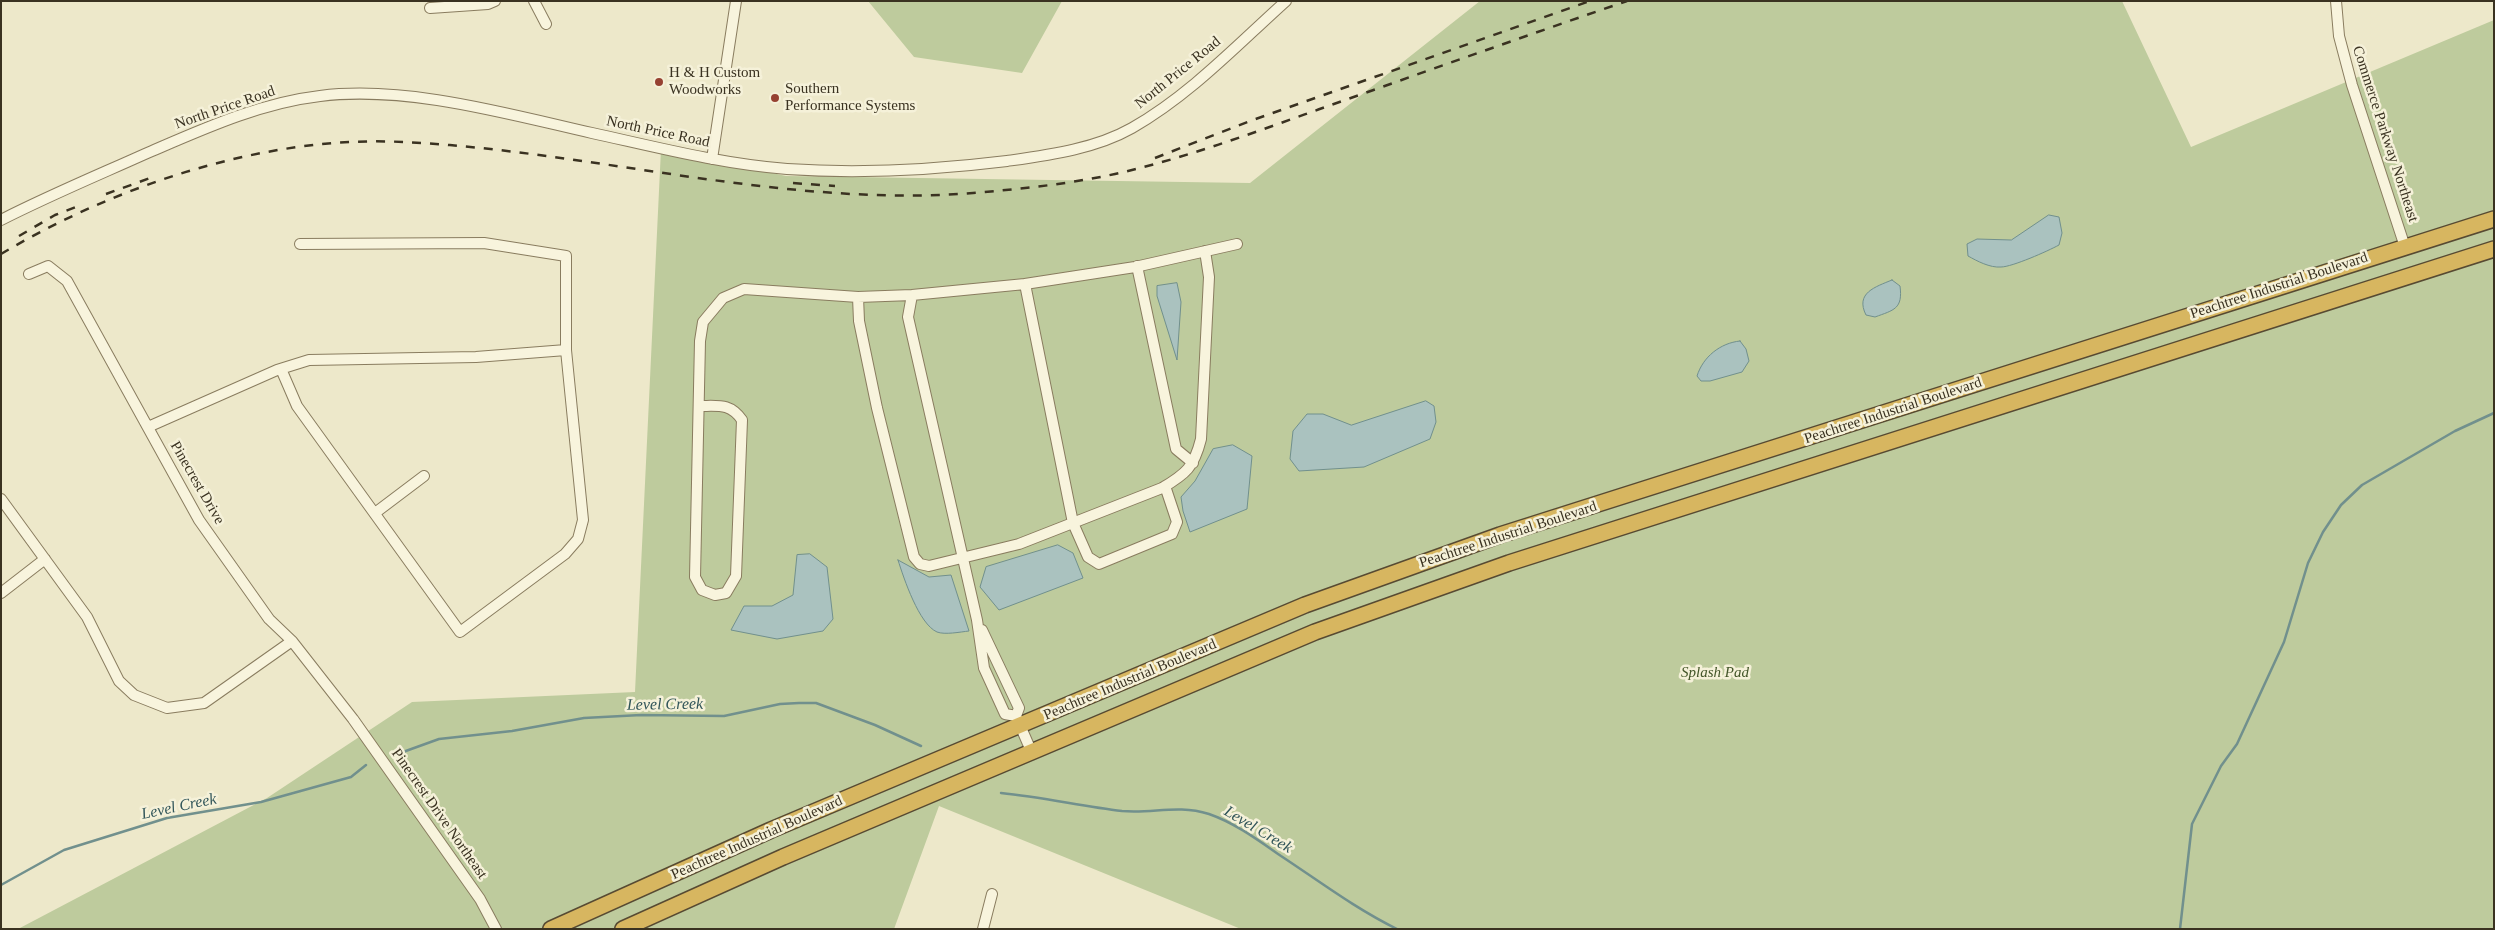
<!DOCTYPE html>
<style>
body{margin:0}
#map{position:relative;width:2495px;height:930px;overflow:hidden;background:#ede8ca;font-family:"Times New Roman",serif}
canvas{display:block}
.frame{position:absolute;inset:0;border:2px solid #3a3221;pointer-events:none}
</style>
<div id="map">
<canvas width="2495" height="930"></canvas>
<div class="frame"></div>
</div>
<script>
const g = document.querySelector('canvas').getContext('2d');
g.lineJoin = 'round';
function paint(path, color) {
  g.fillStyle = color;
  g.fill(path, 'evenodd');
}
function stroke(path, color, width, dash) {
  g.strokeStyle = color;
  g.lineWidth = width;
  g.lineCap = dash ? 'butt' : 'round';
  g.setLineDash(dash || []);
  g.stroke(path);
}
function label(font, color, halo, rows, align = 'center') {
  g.font = font + ' "Times New Roman",serif';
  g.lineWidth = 5;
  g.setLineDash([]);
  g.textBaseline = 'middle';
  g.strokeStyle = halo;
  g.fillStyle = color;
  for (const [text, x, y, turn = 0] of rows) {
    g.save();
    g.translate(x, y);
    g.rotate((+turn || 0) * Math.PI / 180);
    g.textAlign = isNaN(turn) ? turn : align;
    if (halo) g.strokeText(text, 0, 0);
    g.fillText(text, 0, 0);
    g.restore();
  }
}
const green = new Path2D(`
 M868,1H1062L1022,73L914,57Z
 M1480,1H2122L2191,147L2494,20V929H1241L939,806L894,929H18L267,798L412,702L635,692L661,149L786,176L1250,183Z`);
const water = new Path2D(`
 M2049,215L2059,217L2062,233L2059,245C2048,251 2012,267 2001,267C1990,268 1977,261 1968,256L1967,244L1977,239L2011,240Z
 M1892,280L1900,286C1903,309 1894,310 1875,317L1866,315C1855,293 1875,287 1892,280Z
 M1177,283L1181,302L1177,360L1157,296V286Z
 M1740,341L1746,349L1749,361L1742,372L1710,381H1701L1697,376C1703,357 1720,343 1740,341Z
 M1426,401L1434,406L1436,422L1430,439L1364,467L1299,471L1290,459L1293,431L1307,414H1323L1351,425Z
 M1233,445L1252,456L1247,509L1190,532L1183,511L1181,497L1195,481L1213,449Z
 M1058,545L1073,553L1083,578L999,610L980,587L986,567Z
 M810,554L827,567L833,619L823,631L777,639L731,630L744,606H772L793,595L797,555Z
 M898,560L929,577L951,575L969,631C960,632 945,635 937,632C919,624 904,579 898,560Z`);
const stream = new Path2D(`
 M403,752L439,739L512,731L584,718L641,715L724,716L780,704L799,703H816L875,725L921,746
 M1001,793C1042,797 1081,806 1122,811C1153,814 1177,804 1209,814C1235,823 1258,840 1281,856C1319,881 1356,909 1397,929
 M1,885L64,850L167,818L261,802L351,777L366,765
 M2180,929L2192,824L2221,766L2237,744L2284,642L2308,563L2323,532L2341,505L2362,485L2455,431L2494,413`);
const minor = new Path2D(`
 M534,1L546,24
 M2336,1L2339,36L2352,85L2405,247
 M430,8L488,4L495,1
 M712,159L736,1
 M1,220C48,196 96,176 145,154C201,130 259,103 320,96C406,85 508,114 592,133C656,147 721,164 787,169C860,174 934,170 1007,161C1049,155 1095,149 1132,128C1190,95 1237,45 1286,1
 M1137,266L1176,449L1193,463
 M29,274L48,266L67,281L199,520L269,619L292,641L353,719L480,899L496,929
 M1025,284L1073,523L1088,557L1099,564L1172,534L1177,522L1165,486
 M912,295L908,317L977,620L984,668L1005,714L1016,716
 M858,297L859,321L877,408L914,557L920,564L929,566L1019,544L1162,488C1186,474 1194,467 1201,439L1209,277L1205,251
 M281,369L297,406L460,632L565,554L578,539L583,520L566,350V256L484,243L300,244
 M699,406C719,406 730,403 742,420L736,576L726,593L715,595L702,590L695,577L700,341L703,322L723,298L744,289L858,297L912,295L1025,284L1135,267L1237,244
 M148,427L277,370L309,360L476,357L566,350
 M1,499L87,617L119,681L134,695L167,708L204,703L292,641
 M375,513L424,476
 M1,593L45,559
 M982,630L1019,708L1016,716L1032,753
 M983,929L992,894`);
const highway = new Path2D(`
 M551,929L771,830L1305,605L1500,535L2494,219
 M623,929L783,857L1315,632L1509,563L2494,249`);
const rail = new Path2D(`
 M1155,158L1250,121L1590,1
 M793,183L835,186
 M106,194L153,177
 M19,236L55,215L81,205
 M1,254C117,185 266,135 403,142C594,151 781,208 973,193C1021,189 1068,184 1115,174C1195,156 1271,126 1348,99C1441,66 1534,33 1627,1`);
const markers = [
 [659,82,5,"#964131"],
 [775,98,5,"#964131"]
];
const poiNames = [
 ["H & H Custom",669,73],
 ["Woodworks",669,90],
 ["Southern",785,89],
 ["Performance Systems",785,106]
];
const streetNames = [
 ["North Price Road",1178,73,-39],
 ["North Price Road",225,108,-19],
 ["North Price Road",658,132,12],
 ["Commerce Parkway Northeast",2385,134,72],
 ["Peachtree Industrial Boulevard",2279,286,-18],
 ["Peachtree Industrial Boulevard",1893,411,-18],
 ["Pinecrest Drive",197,483,60],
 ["Peachtree Industrial Boulevard",1508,535,-18],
 ["Peachtree Industrial Boulevard",1130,680,-23],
 ["Pinecrest Drive Northeast",439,814,55],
 ["Peachtree Industrial Boulevard",757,838,-24]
];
const parkNames = [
 ["Splash Pad",1715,673]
];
const waterNames = [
 ["Level Creek",665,705,-1],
 ["Level Creek",179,807,-12],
 ["Level Creek",1258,830,31]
];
paint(green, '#becb9d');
paint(water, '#aac2bf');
stroke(water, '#71908d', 1);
stroke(stream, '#71908d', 2.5);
stroke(minor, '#897c5f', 12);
stroke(highway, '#574a32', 18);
stroke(minor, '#f8f4dd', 10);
stroke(highway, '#d7b660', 15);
stroke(rail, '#3a3221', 2.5, [9, 9]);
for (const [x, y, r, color] of markers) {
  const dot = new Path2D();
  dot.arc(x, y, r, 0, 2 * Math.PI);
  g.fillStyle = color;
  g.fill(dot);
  stroke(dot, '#f5f1d9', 2);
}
label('15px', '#3a3221', '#f5f1d9', poiNames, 'left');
label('15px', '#3a3221', '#f5f1d9', streetNames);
label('italic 15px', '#435629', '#f5f1d9', parkNames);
label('italic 16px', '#315559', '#f5f1d9', waterNames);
</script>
